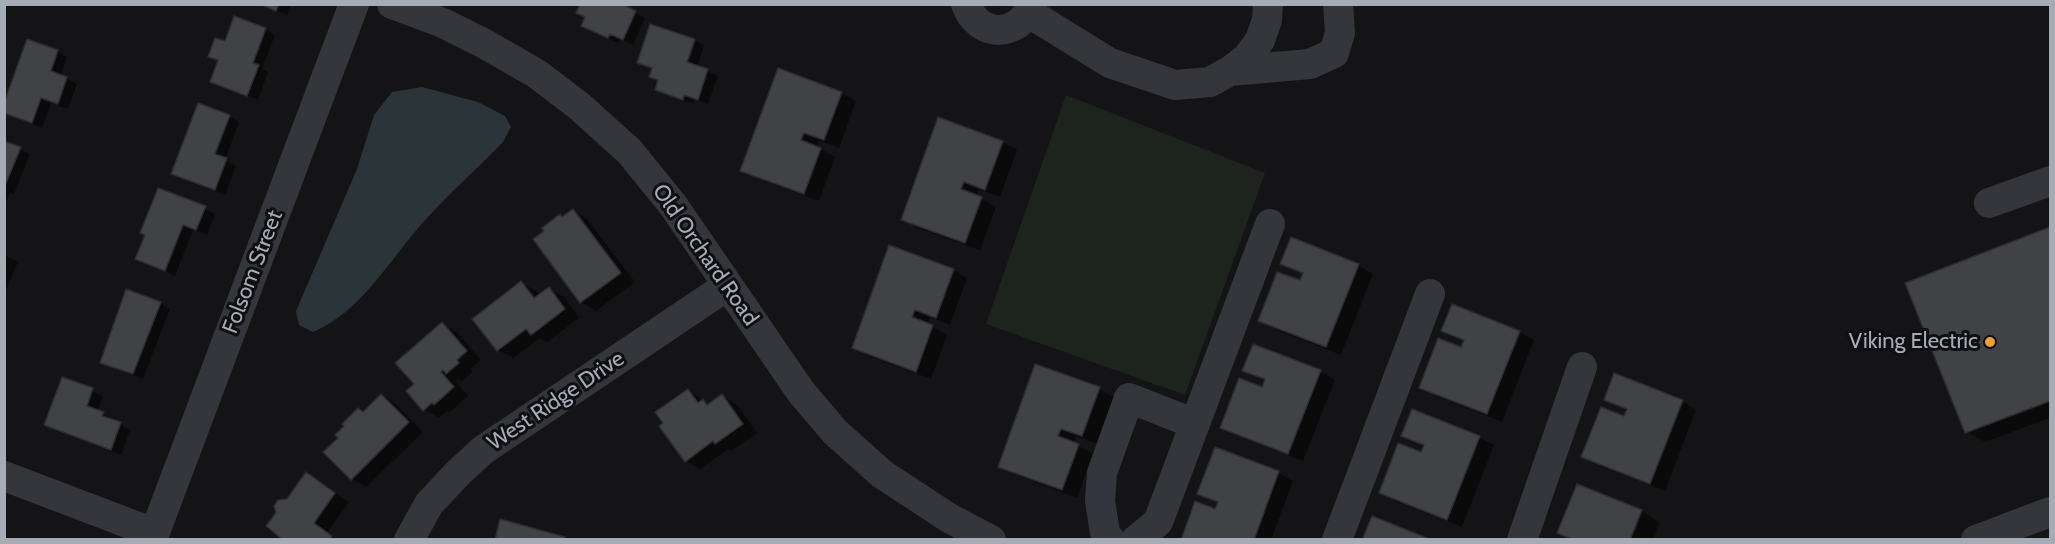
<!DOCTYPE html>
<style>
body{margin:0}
#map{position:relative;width:2055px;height:544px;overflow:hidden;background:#141416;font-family:Cabin,sans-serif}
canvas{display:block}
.frame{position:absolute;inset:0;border:6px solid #a6acb6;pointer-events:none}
</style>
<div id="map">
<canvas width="2055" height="544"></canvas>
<div class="frame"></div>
</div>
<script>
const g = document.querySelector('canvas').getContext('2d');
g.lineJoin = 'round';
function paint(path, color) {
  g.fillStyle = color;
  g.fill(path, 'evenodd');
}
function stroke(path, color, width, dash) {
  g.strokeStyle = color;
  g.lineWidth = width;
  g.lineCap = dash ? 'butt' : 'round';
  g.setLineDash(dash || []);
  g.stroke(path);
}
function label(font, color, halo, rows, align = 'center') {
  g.font = font + ' Cabin,sans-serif';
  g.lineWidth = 6;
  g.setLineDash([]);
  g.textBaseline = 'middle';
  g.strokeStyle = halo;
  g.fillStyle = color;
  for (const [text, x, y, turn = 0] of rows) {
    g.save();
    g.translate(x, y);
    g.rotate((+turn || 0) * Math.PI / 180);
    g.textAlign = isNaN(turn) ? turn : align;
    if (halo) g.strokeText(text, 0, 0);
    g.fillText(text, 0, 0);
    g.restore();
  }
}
const green = new Path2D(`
 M1066,95L1265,173L1185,395L986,324Z`);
const water = new Path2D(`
 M422,87L478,102L505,116L511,127L503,142C476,170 445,197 419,227C388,263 359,313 313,332L299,325L296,311L357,169L374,115L392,92Z`);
const shadow = new Path2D(`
 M259,4H291L287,15Z
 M582,4H627L625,8L645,18L633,45L620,39L618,43L583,26L587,17Z
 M265,29L275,35L262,69L268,72L258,100L211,81L219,61L210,56L226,43Z
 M696,41L704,46L697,67L718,76L708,104L695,99L693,104L667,95L657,89L659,81L651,76L653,69L638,62L686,70Z
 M57,51L67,57L61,76L77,84L68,109L51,103L42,128L4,112Z
 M841,93L856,101L839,148L819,140L816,147L835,157L819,201L757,178L742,170Z
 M229,116L239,122L225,160L236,166L225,195L183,179L173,174Z
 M4,142L30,154L14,194L10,193L4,206Z
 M1002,142L1017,150L1000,197L979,189L976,196L996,207L980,250L917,228L902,219Z
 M159,190L215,214L207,235L193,230L175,276L137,259L146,235Z
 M573,210L587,219L635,282L596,311L581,302L535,240L560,216L563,217Z
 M2050,228V418L1985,442L1967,432L1907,284Z
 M4,255L18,262L4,295Z
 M1282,263L1358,265L1373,274L1341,355L1274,329L1260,320L1301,282L1304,275Z
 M953,270L967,278L950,325L930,317L927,324L947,335L931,379L868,356L853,347Z
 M521,283L536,291L540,296L549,289L564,297L579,318L547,342L540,338L513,358L498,350Z
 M160,303L170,309L143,379L112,368L102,362Z
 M442,324L457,332L481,360L470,369L473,372L462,381L458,379L455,381L468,396L450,412L447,411L439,418L424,409L416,384Z
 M1443,330L1519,332L1534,340L1502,422L1436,396L1421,387L1462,349L1465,341Z
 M1244,370L1320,371L1335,380L1303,461L1236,435L1222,427L1263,389L1266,381Z
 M63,379L103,396L97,411L130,430L121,455L56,430L46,425Z
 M1099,389L1114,397L1097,444L1076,436L1073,443L1093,454L1077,498L1014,474L1000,466Z
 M688,390L710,405L722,396L737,405L757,433L731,451L728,449L700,469L686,461L665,424Z
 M382,395L396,404L423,432L366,487L352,479L364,412Z
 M1606,399L1682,401L1696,410L1665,491L1598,465L1583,456L1625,418L1628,411Z
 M1403,436L1479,437L1494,445L1462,527L1395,501L1381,492L1422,454L1425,447Z
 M1278,473L1293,481L1271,540H1182L1216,511L1219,504L1199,493Z
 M306,474L349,502L327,533L337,540H285L277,513Z
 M1641,511L1660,522L1653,540H1572L1559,532Z`);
const building = new Path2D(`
 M260,4H279L276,11Z
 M580,4H622L636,11L623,40L610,34L608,38L581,26L585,17L576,13Z
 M234,16L266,28L253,63L259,65L247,96L210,82L218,60L208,57L215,38L225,41Z
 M650,24L695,39L687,62L708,69L698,100L684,95L683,100L655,90L658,80L649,77L652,68L637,63Z
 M27,39L58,50L51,71L67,77L58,104L41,98L32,123L4,113V103Z
 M778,68L842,92L824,140L804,133L801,140L821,148L804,194L740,171Z
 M198,103L230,115L215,154L227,158L215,190L171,174Z
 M938,117L1003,141L985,190L964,182L961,189L982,197L965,243L901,220Z
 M4,141L21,147L4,188Z
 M158,188L206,206L196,230L183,225L165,271L135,259L145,235L140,233Z
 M573,209L621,273L580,303L533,239L544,231L542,228L560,214L562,217Z
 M2050,227V401L1965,433L1905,283Z
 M1291,237L1359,264L1326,347L1258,321L1277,272L1300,280L1303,273L1280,264Z
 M889,245L954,269L936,318L915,310L912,317L933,325L916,372L852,348Z
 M521,281L534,298L549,287L565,309L531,335L526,329L497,351L472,319Z
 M126,289L161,302L133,374L100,363Z
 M1452,304L1520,331L1487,414L1419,388L1438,338L1461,347L1464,340L1441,331Z
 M442,322L467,351L457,360L459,363L446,374L443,370L441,372L454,387L434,405L432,403L423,411L406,391L414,384L395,363Z
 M1253,344L1321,370L1288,454L1220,428L1239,378L1262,387L1265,379L1242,371Z
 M1035,364L1100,387L1082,436L1061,429L1058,436L1079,444L1062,490L998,467Z
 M1614,373L1683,400L1650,484L1581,457L1601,407L1624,416L1627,409L1604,400Z
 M62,377L93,388L87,406L104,412L102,416L121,422L111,450L44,425Z
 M688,389L698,403L703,399L707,405L722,394L743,424L715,444L713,441L685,462L659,426L663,423L655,412Z
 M381,394L409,422L351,480L323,452L338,438L335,435L344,426L342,424L358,408L363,412Z
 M1412,409L1480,436L1447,520L1379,493L1398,443L1421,452L1424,445L1401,436Z
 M1215,447L1279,471L1254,540H1181L1195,501L1215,509L1218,502L1197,494Z
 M306,472L335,493L314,523L332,536L330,540H283L266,526L276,513L274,506L278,500L287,499Z
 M1577,484L1642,510L1630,540H1574L1557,533Z
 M1372,516L1432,540H1362Z
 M500,519L565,537V540H495Z`);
const minor = new Path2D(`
 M392,4L443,23L485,44L537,74L579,106L629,151L673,205L801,392L835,432L882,474L949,518L991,540
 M966,4C978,39 1020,38 1032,4
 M1029,13L1110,63L1175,85L1210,82L1230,71L1247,58L1260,40L1267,20L1268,4
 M1230,71L1310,64L1334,53L1340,33L1338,4
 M1989,203L2050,181
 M4,476L154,533
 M152,540L354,4
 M409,540L429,504L458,473L483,450L727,286
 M1110,540L1105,533L1100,501L1102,473L1129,398L1195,424
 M1136,540L1158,522L1270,224
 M1337,540L1430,294
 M1522,540L1582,367
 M1976,540L2050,512`);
const markers = [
 [1990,342,6,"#ef9f33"]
];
const streetNames = [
 ["Old Orchard Road",705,255,55],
 ["Folsom Street",253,272,-69],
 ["West Ridge Drive",556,401,-34]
];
const poiNames = [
 ["Viking Electric",1978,342]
];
paint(green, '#1c241d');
paint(water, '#2a3439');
paint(shadow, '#0007');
paint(building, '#404246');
stroke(building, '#2e2e32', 1.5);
stroke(minor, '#35363b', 30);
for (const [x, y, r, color] of markers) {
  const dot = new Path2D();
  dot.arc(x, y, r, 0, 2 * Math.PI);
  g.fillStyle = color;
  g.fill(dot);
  stroke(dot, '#0f0f11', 2);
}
label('22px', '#a6acb6', '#0f0f11', streetNames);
label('22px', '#a6acb6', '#0f0f11', poiNames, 'right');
</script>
